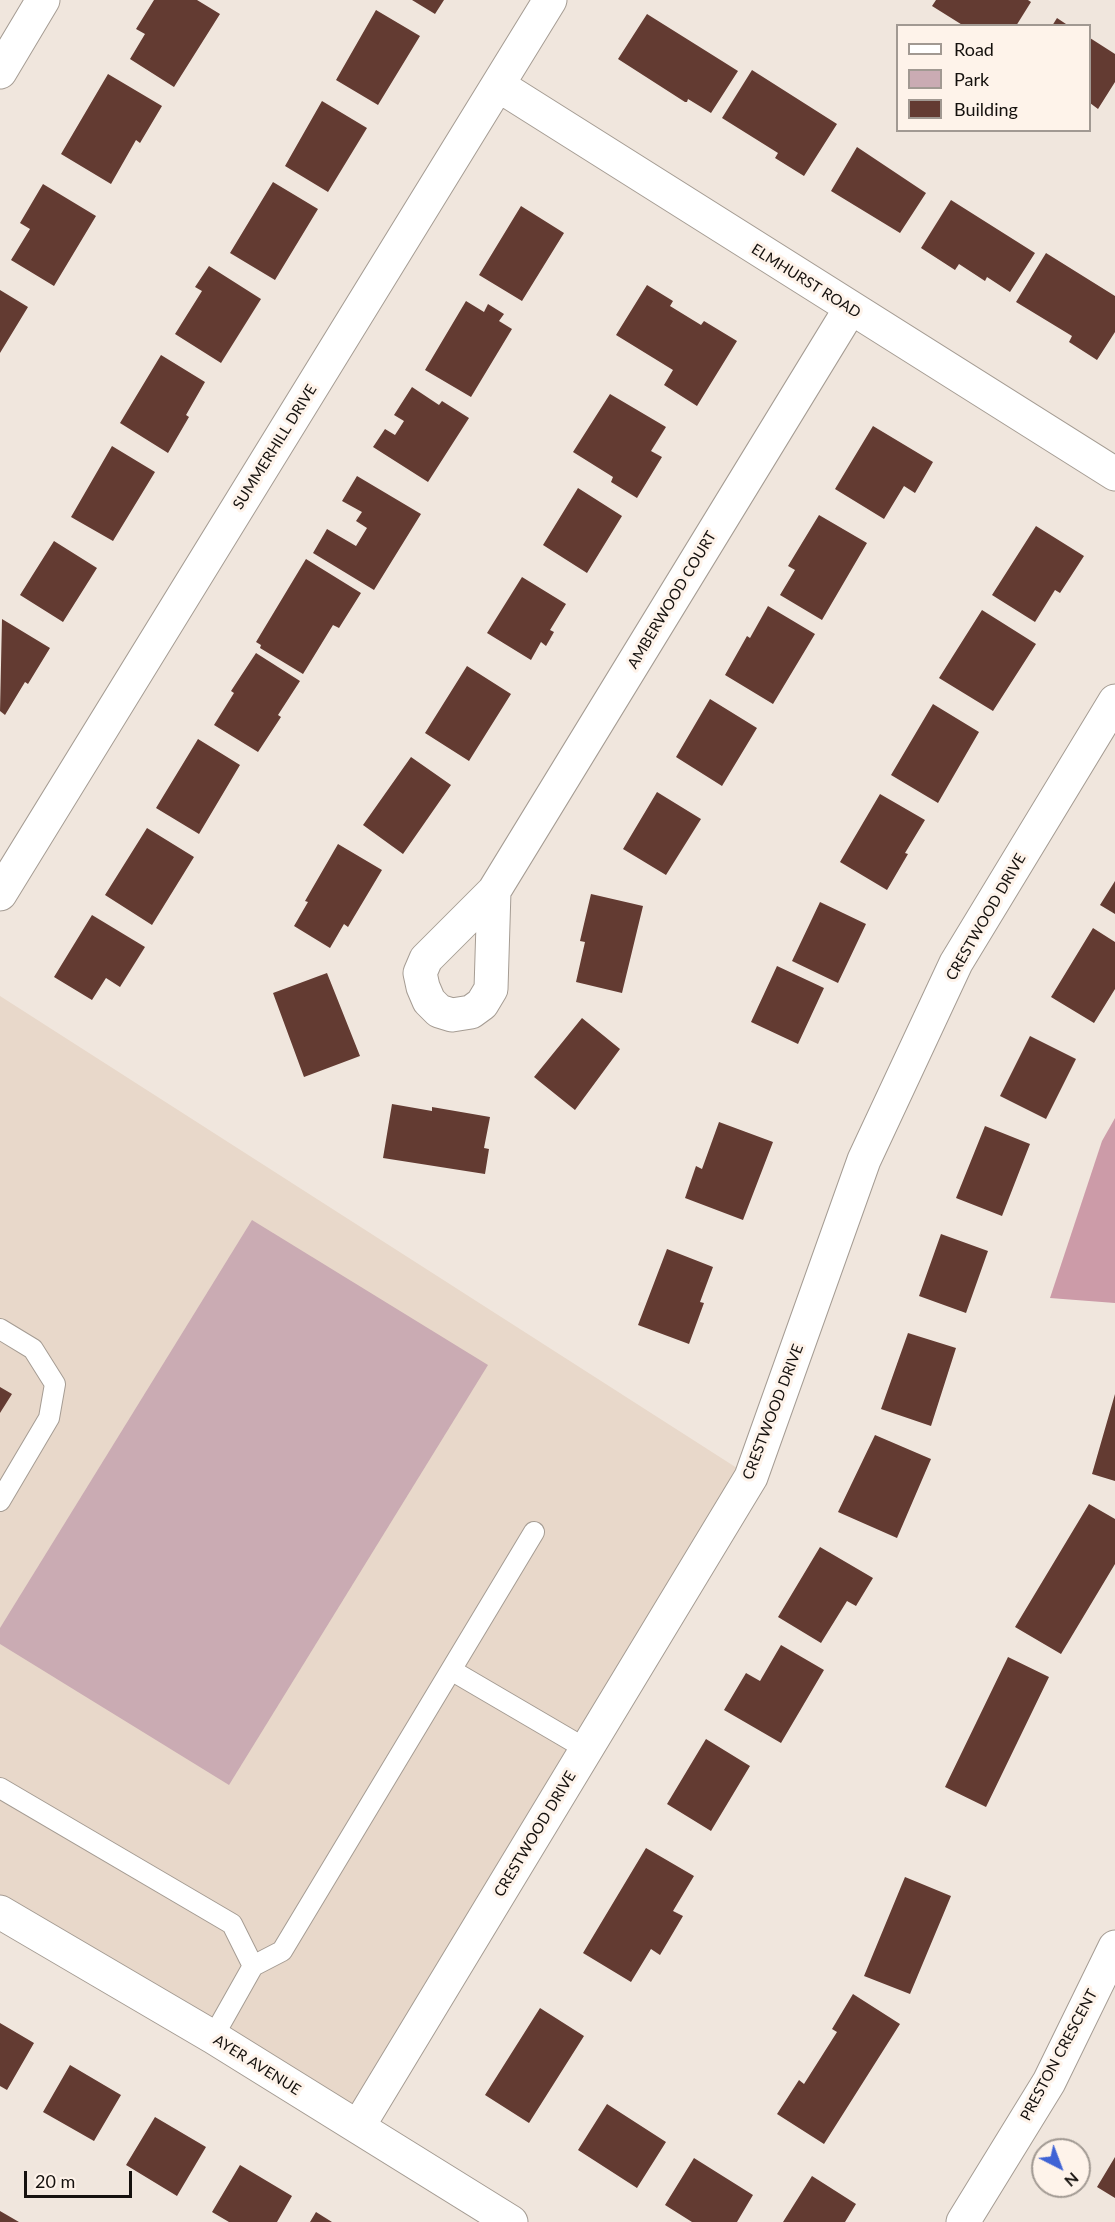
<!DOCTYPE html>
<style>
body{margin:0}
#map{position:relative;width:1115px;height:2222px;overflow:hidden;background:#f0e6dd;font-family:Lato,sans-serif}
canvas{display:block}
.legend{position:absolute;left:896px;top:24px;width:195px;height:108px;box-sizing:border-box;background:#fef3ea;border:2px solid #a19992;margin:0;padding:8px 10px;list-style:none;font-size:18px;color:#15110e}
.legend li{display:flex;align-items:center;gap:12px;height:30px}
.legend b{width:30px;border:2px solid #a19992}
.north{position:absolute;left:1031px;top:2138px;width:60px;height:60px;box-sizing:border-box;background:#fef3ea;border:2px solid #a19992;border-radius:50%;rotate:138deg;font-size:16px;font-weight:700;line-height:24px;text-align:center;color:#15110e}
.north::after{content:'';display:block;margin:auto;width:21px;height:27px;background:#3f63d5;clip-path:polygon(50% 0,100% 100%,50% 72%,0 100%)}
.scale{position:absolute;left:24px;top:2171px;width:108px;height:27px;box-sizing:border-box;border:3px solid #15110e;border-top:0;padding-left:8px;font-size:18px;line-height:21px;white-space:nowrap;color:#15110e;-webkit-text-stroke:4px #fef3ea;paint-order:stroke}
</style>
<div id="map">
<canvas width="1115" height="2222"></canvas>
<ul class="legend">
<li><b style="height:8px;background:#fff"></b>Road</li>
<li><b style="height:16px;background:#caabb3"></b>Park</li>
<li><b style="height:16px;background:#633b32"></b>Building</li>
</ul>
<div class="north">N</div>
<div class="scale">20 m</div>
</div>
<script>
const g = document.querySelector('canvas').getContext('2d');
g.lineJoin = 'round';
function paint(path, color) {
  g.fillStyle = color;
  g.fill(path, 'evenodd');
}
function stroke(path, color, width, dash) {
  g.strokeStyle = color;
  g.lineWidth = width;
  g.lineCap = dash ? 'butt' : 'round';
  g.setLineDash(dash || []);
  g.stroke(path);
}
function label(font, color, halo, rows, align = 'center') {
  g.font = font + ' Lato,sans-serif';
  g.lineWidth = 6;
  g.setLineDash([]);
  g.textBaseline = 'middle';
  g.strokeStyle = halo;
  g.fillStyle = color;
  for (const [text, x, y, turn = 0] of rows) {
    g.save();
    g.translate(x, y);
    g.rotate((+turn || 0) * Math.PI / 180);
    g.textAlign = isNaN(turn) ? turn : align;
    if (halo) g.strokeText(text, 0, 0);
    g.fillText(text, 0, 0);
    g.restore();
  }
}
const built = new Path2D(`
 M0,996L751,1477L358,2127L0,1912Z`);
const green = new Path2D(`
 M252,1220L488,1365L229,1785L0,1644V1628Z`);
const forest = new Path2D(`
 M1115,1118V1303L1050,1298L1102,1141Z`);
const building = new Path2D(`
 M154,0H197L220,14L174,87L130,59L145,34L136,29Z
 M412,0H444L435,14Z
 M936,0H1028L1031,2L1016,26H964L932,6Z
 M376,10L420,36L378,105L336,80Z
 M647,14L738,71L711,113L688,99L687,102H685L618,59Z
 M1057,18L1069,26H1052Z
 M1090,38L1115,54V82L1098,109L1090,103Z
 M752,70L837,124L804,176L775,158L778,153L722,118Z
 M108,74L162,106L140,143L136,140L111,184L61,154Z
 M322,101L367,128L328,192L285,166Z
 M857,147L926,193L900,233L831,191Z
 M273,182L318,209L275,280L230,253Z
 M43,184L96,216L54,286L11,260L30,229L20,223Z
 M951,200L1035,253L1010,292L987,277L985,281L959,264L955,270L921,248Z
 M521,206L564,233L522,301L479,275Z
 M1046,253L1115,296V332L1097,360L1069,342L1072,336L1016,302Z
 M209,266L261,299L221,363L175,334L202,291L195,287Z
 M647,285L673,301L670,306L701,325L704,321L737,341L697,406L664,385L673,370L616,335Z
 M0,290L28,307L0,353Z
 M466,301L484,312L488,304L504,314L499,321L512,329L471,397L425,370Z
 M161,355L205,382L186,415L189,417L168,453L120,423Z
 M412,387L439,405L442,401L469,418L428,482L373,447L385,429L395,435L404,421L394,415Z
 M610,394L666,427L651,451L662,457L637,498L611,482L613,477L573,452Z
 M873,426L933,462L915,493L904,486L884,519L835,489Z
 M112,446L155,472L113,541L71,517Z
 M357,476L421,514L374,590L313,553L327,529L356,546L367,528L356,521L362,512L342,501Z
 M578,488L622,516L587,573L543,545Z
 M819,515L867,543L822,620L780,595L795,570L788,566Z
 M1036,526L1084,556L1060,593L1055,590L1035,622L992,595Z
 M54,541L97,568L63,622L20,595Z
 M306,559L361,593L339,628L333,625L303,674L260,648L261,645L256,642Z
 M522,577L566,604L550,630L554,632L546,646L541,642L531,660L487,633Z
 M768,606L815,634L773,704L725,675L747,636L750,638Z
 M982,610L1036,644L993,711L939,678Z
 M2,619L50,648L28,684L25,682L5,715L0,711Z
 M256,653L300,681L278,715L281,717L258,752L214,725L234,693L231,691Z
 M467,666L511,694L469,761L425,733Z
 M710,699L757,728L722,786L676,757Z
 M933,704L979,732L938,803L891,775Z
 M198,739L240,765L199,834L156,808Z
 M411,757L451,785L403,854L363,825Z
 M657,792L701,819L666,875L623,849Z
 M880,794L925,820L905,853L908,854L887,890L840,862Z
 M147,828L194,857L152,925L105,895Z
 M338,844L382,870L348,927L344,924L330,948L294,926L308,902L305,901Z
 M1115,881V914L1100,905Z
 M591,894L643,906L622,993L576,982L585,942L580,941Z
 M820,902L866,924L838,983L792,961Z
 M92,915L145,947L120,987L106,978L92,1000L54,977Z
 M1093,928L1115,942V989L1094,1023L1051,997Z
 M777,966L824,988L798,1044L751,1022Z
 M327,973L360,1056L304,1077L273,993Z
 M582,1018L620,1049L575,1110L534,1077Z
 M1030,1036L1076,1059L1046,1119L1000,1096Z
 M392,1104L432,1111V1107L490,1117L484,1148L489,1149L485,1174L383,1158Z
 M719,1122L773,1142L743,1220L685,1198L696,1166L702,1169Z
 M985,1126L1030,1144L1002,1216L956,1198Z
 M941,1234L988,1251L966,1313L919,1296Z
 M667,1249L713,1267L700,1302L704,1303L689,1344L638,1325Z
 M908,1333L956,1348L931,1426L881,1409Z
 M0,1387L12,1394L0,1413Z
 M1115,1394V1481L1092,1474Z
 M875,1435L931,1459L897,1538L838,1512Z
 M1089,1504L1115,1519V1564L1061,1654L1015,1627Z
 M820,1547L873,1578L856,1606L847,1601L821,1643L778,1617Z
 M781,1645L824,1670L781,1743L724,1710L746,1673L760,1681Z
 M1008,1657L1049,1677L986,1807L945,1787Z
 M706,1739L750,1766L711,1831L667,1804Z
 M646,1848L694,1876L673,1911L683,1916L660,1955L651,1949L631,1982L583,1953Z
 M905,1877L951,1896L910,1994L864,1976Z
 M853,1994L900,2024L824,2144L777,2114L799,2080L804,2084L837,2032L832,2029Z
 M540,2008L584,2036L529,2123L485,2095Z
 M0,2023L34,2043L7,2090L0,2086Z
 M70,2065L121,2095L94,2141L43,2112Z
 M607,2104L666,2142L637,2188L578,2150Z
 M155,2117L206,2147L177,2196L126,2165Z
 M1115,2157V2198L1097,2187Z
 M694,2158L753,2195L737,2222H692L665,2205Z
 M240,2165L292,2196L277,2222H229L212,2212Z
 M812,2176L856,2204L845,2222H783Z
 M0,2211L19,2222H0Z
 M316,2212L332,2222H310Z`);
const lane = new Path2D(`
 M0,1329L33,1349L55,1384L49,1418L0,1501
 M451,1670L586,1749
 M0,1788L232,1924L253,1966L213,2037
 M253,1966L282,1951L534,1532`);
const street = new Path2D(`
 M0,72L43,0
 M498,85L1115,474
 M494,891L491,989L482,1004L471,1012L452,1015L439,1011L429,1001L423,987L420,973L426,959L494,891L850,309
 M0,894L550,0
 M0,1912L213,2037L511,2222
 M358,2127L751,1477L864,1160L956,963L1115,701
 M963,2222L1049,2082L1115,1947`);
const streetNames = [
 ["ELMHURST ROAD",806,281,32],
 ["SUMMERHILL DRIVE",275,447,-58],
 ["AMBERWOOD COURT",672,600,-59],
 ["CRESTWOOD DRIVE",986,917,-60],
 ["CRESTWOOD DRIVE",773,1412,-69],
 ["CRESTWOOD DRIVE",535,1834,-59],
 ["PRESTON CRESCENT",1059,2055,-62],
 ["AYER AVENUE",257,2065,32]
];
paint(built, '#e8d8ca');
paint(green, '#caabb3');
paint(forest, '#cc9ba8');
paint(building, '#633b32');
stroke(lane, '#a59c93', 22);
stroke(street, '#a59c93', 35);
stroke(lane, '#fff', 20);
stroke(street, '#fff', 33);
label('15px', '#15110e', '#fef3ea', streetNames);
</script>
